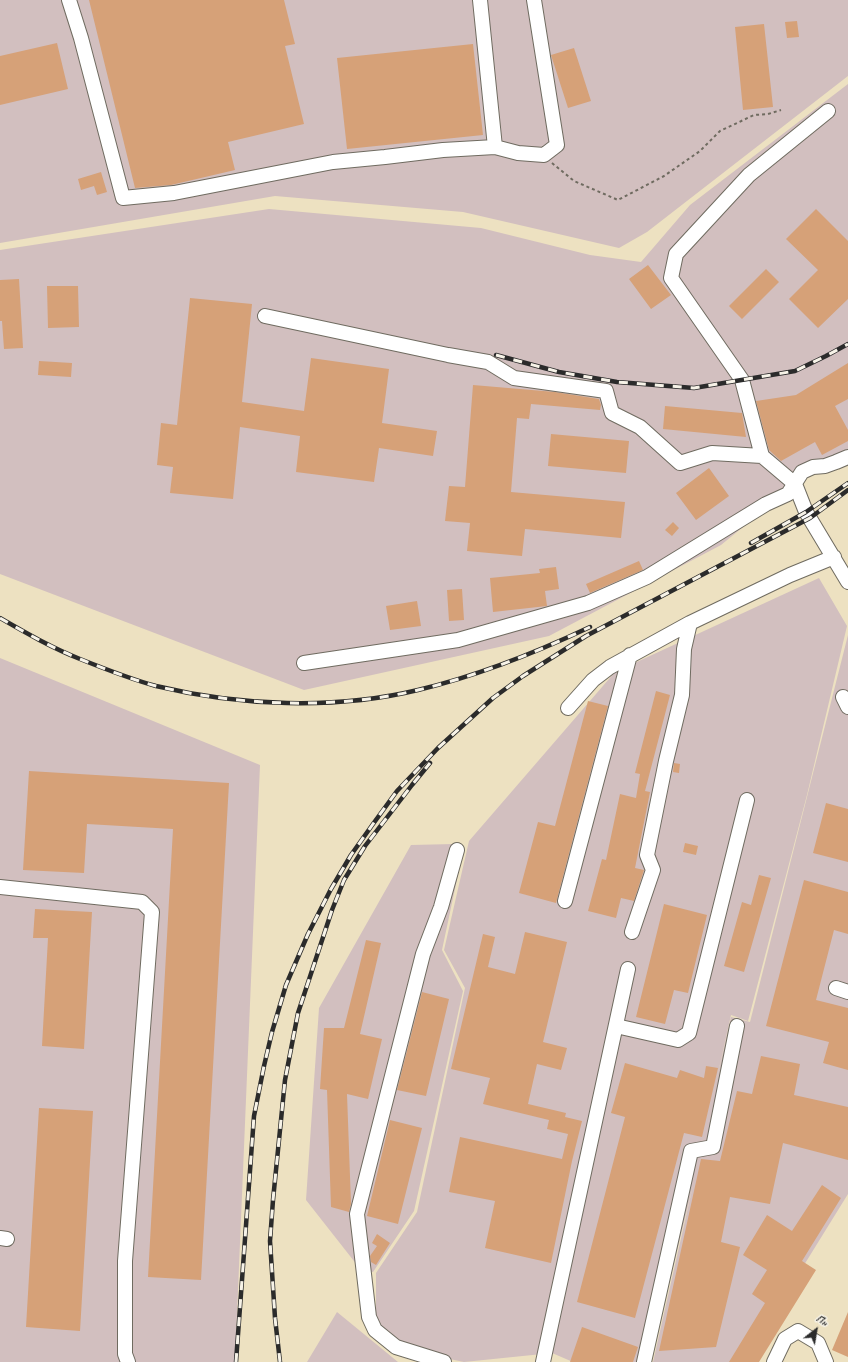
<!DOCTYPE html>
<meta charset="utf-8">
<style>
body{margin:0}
#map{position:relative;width:848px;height:1362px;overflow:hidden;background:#ede1c1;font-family:Caveat,sans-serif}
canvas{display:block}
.north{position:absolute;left:796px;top:1310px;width:40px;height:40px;-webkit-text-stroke:3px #f7f3e8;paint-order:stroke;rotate:31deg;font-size:11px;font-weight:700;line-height:16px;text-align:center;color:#2b2b2b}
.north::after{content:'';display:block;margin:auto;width:14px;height:18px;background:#2b2b2b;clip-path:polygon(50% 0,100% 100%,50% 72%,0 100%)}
</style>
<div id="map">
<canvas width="848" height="1362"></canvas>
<div class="north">Пн</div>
</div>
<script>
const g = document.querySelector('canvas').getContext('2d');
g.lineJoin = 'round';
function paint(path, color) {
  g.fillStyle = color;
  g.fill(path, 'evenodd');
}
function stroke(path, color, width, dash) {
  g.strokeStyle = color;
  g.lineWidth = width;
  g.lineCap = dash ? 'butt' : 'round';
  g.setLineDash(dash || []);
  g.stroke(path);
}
const industrial = new Path2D(`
 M0,0H848V76L647,232L619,248L463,212L275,196L0,243Z
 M848,84V451L802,479L721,545L549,636L304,690L0,574V250L269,209L481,228L590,255L641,262L690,205Z
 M819,578L847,626L807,795L748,1021L731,1015L712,1100L731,1017L750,1022L848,635V1194L744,1362H653L694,1181L650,1362H573L552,1353L464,1362L411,1351L376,1327V1273L417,1212L465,988L444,950L469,841L615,672Z
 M0,658L260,765L235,1362H0Z
 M454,844L463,851L442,950L463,991L414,1211L373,1272L361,1270L306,1200L319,1008L411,845Z
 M337,1312L398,1362H307Z`);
const building = new Path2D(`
 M89,0H284L295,44L285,46L304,124L228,142L235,170L171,185L135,188Z
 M797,21L799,37L787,38L785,22Z
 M764,24L773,107L743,110L735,27Z
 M57,43L68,89L0,105V56Z
 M473,44L483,135L347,149L337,58Z
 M574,48L591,101L568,108L551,55Z
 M101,172L107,192L97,195L94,186L81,190L78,179Z
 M816,209L848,241V299L818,328L789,299L818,270L786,239Z
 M648,265L671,295L651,309L629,279Z
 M766,269L779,282L742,319L729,306Z
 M19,279L23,348L4,349L2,321H0V280Z
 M47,286H78L79,327L48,328Z
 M190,298L252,304L242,402L304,411L311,358L389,369L382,423L437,431L433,456L379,448L374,482L296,472L300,436L240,427L233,499L170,493L173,467L157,465L161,423L177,425Z
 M39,361L72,363L71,377L38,375Z
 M848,363V399L835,406L848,430V441L822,455L815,442L781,461L769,450L756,401L796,395Z
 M473,385L555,392L599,399L601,405L600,410L531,404L529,419L517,418L511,492L625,502L621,538L525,529L522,556L467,551L470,523L445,521L449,486L465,487Z
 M665,406L742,413L746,437L663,429Z
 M551,434L629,441L626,473L548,466Z
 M709,468L729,496L696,520L676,493Z
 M673,522L679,528L672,536L665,530Z
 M639,561L643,570L590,593L586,584Z
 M556,567L559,589L545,591L547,606L493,612L490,578L540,573L539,569Z
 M462,589L464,620L449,621L447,590Z
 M417,601L421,626L390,630L386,606Z
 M656,691L670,695L645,791L650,792L635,868L644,870L634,901L621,898L616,918L588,911L602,859L606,860L620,794L636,798L640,774L635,773Z
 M588,701L608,706L556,903L519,893L538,822L555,826Z
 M674,763L680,764L679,773L673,772Z
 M29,771L229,783L201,1280L148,1277L173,829L87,824L84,873L23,870Z
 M826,803L848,809V862L813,853Z
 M685,843L698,846L696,855L683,852Z
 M759,875L771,878L744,972L724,966L742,902L751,905Z
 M804,880L848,892V934L834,930L816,1000L848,1008V1070L823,1063L829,1042L766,1026Z
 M664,904L707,915L688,993L674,990L665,1024L636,1017Z
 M35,909L92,912L84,1049L42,1046L48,938H33Z
 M525,932L567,942L543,1042L567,1048L561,1070L537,1064L528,1104L566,1113L565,1117L582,1121L572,1161L551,1263L485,1248L495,1201L449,1192L460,1137L562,1159L568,1134L547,1129L549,1120L483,1104L490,1078L451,1069L483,934L495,937L488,967L515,974Z
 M366,940L381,943L360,1034L382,1039L368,1099L347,1094L351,1204L349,1212L331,1207L327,1090L320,1089L324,1028H344Z
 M422,992L449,999L426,1096L397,1090Z
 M761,1056L800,1064L794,1095L848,1107V1160L783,1143L770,1204L730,1197L721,1242L740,1247L716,1347L659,1351L701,1159L720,1161L737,1091L752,1094Z
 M625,1063L677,1078L680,1070L704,1078L706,1066L718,1068L702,1137L684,1133L635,1318L577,1302L625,1117L611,1113Z
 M39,1108L93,1111L80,1331L26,1327Z
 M390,1120L422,1128L398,1224L367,1216Z
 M822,1185L841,1198L802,1261L816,1270L759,1362H729L765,1303L752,1294L767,1270L743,1255L767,1215L792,1231Z
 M377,1234L390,1243L376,1265L371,1262L370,1256L377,1246L372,1243Z
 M848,1312V1357L832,1350Z
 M582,1327L638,1347L633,1362H570Z`);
const path = new Path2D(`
 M552,163L574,181L618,200L664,176L700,151L720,131L754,115L768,114L781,110`);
const minor = new Path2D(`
 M69,0L81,38L123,198L174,193L333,162L385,157L443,150L495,147L518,153L544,155L557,145L534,0
 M480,0L495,147
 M828,111L749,175L676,254L671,278L742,380L762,456L795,484L806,512L848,582
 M265,316L448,355L488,362L514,378L606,391L612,413L640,427L680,463L712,453L762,456
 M304,663L458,640L588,603L647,577L766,504L788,494L802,472L813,467L825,466L836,462L848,457
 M843,697L848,707
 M568,708L593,680L610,667L690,623L790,575L834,557
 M0,887L142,902L152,912L125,1261V1354L128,1362
 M565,901L630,655
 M632,932L653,870L647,855L666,761L682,695L684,649L690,623
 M836,988L848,992
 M616,1026L678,1040L689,1033L747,800
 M0,1238L7,1239
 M444,1362L396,1347L375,1330L369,1317L357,1214L423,954L441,907L457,850
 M543,1362L628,969
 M644,1362L691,1151L713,1147L737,1026
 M774,1362L785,1339L798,1331L818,1343L826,1362`);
const rail = new Path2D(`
 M496,355L559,372L617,382L694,388L795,371L826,356L848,344
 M751,543L806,512L848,483
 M0,618C26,633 52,648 80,659C105,669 130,679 156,686C239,706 335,710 418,690C477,676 535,653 590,627
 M236,1362L254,1116L264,1066L272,1032L286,985L308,934L331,889L351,855L373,824L397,791L438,748L493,698L523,676L586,636L810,518L848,490
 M280,1362L275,1318L270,1241L273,1200L285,1080L298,1013L332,910L344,880L365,846L412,785L430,763`);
paint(industrial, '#d2bfbf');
paint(building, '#d6a178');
stroke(minor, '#6f6b60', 16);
stroke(path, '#6f6b60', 2, [3, 3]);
stroke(minor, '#fff', 14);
stroke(rail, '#2b2b2b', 4.5);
stroke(rail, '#f7f3e8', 3, [9]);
</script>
